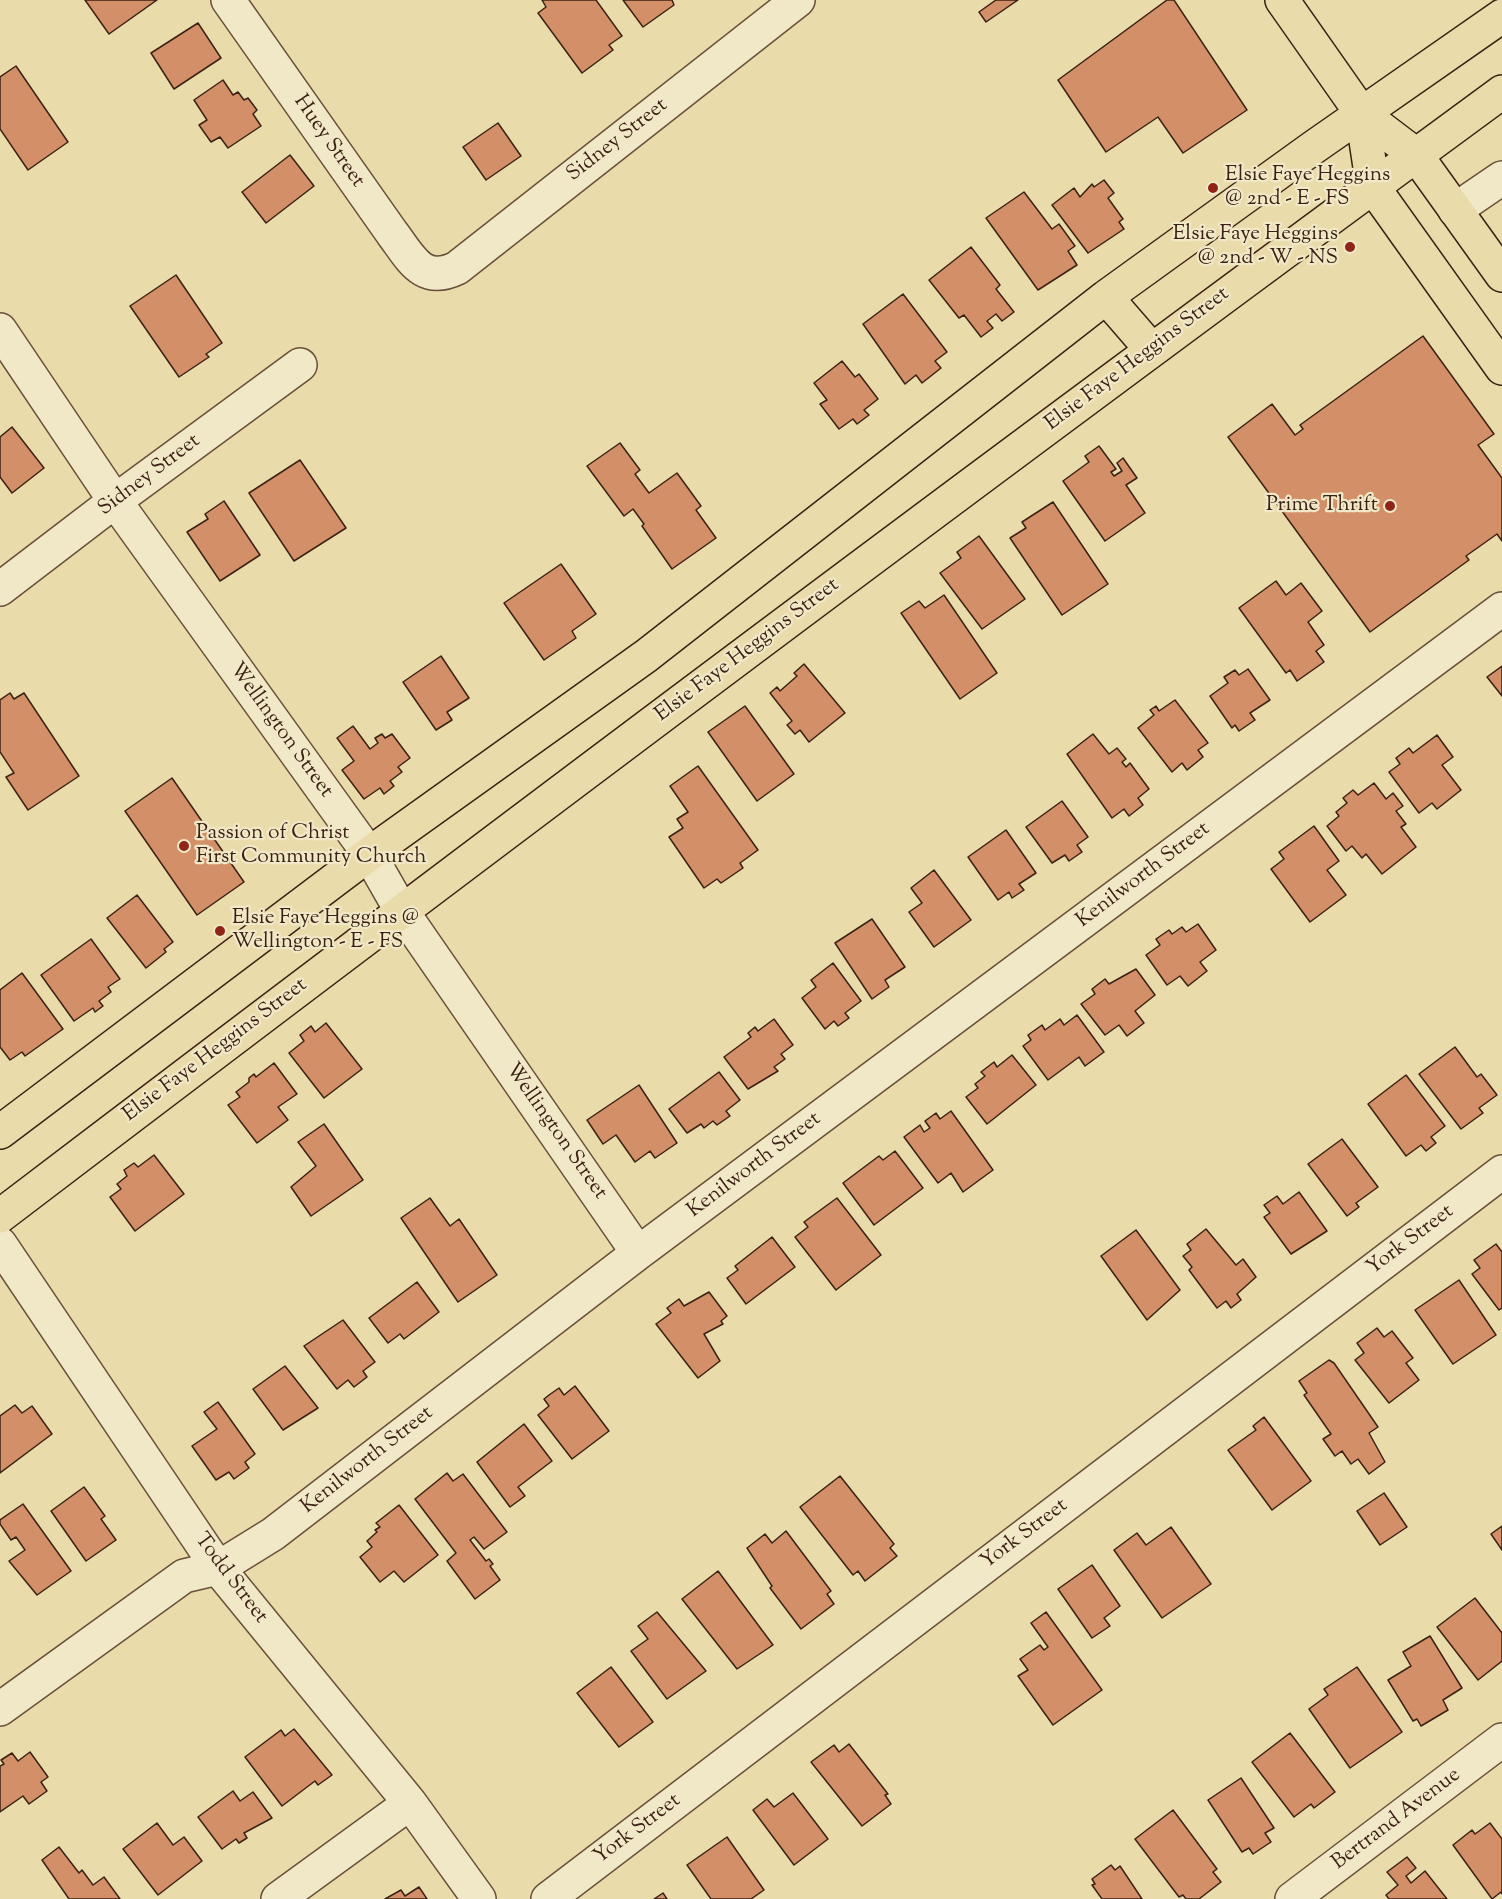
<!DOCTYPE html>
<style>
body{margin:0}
canvas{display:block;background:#eadbaa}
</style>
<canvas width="1502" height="1899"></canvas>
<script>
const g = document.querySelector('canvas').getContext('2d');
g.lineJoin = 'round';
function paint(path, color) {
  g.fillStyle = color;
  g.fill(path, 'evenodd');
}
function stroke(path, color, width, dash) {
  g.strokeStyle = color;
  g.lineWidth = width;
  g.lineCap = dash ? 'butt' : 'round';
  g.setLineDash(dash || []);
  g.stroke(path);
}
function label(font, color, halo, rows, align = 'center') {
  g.font = font + ' "Sorts Mill Goudy",serif';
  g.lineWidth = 4.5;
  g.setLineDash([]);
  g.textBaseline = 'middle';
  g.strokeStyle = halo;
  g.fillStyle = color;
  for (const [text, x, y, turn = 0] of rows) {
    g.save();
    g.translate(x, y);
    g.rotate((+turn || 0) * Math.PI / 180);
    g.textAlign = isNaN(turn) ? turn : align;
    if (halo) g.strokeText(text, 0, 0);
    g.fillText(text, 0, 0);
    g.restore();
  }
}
const building = new Path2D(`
 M85,0H157L109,34Z
 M542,0H596L622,36L609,45L613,50L582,73L538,13L546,7Z
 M623,0H672L674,5L643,27Z
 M996,0H1018L986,22L979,12Z
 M1167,0H1174L1247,110L1183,153L1158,117L1106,152L1058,80Z
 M198,23L221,58L174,89L151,53Z
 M16,66L68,142L28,170L0,129V77Z
 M223,80L233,95L238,92L244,100L248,98L257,110L253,114L261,126L228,148L220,137L211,142L199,125L207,120L194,100Z
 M498,123L521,156L486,180L463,147Z
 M290,155L314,186L266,223L242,192Z
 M1104,180L1114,193L1108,198L1123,219L1119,222L1124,229L1088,253L1052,205L1074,188L1080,197L1092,184L1094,187Z
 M1024,192L1052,229L1059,224L1075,246L1068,251L1077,265L1038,290L986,218Z
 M971,247L1000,285L996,289L1014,312L1002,321L996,314L987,321L993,328L981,337L964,315L959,318L929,280Z
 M176,275L222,343L206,354L209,357L179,377L130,306Z
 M903,294L947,352L935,361L941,368L922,383L916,375L905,384L863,324Z
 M1423,336L1494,434L1478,445L1502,478V541L1497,534L1466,556L1469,560L1370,632L1228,437L1272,404L1295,435L1303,429L1300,425Z
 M842,361L855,377L859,374L878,399L864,410L869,415L857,424L853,419L839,429L820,404L827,400L814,383Z
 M12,427L44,468L12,493L0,477V437Z
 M620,443L640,470L635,474L649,493L677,473L701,506L696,510L716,538L672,569L642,526L644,524L633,509L624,516L587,466Z
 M1099,446L1116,469L1111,472L1114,476L1122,471L1117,463L1123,458L1137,478L1126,485L1145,513L1105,541L1063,481L1089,462L1085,456Z
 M300,460L346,528L294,561L249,493Z
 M224,501L260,555L220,581L187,532L208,519L205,514Z
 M1053,502L1108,584L1062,615L1010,538L1026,528L1022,522Z
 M979,536L1025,599L982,629L940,573L961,558L957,552Z
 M561,564L596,614L572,631L576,638L544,660L504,603Z
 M1276,581L1286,595L1301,583L1322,611L1308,622L1324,645L1316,651L1324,662L1297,681L1290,670L1286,673L1239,608Z
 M944,595L997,673L960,699L901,613L919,601L925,608Z
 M441,656L469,698L447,712L452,720L436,730L403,682Z
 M804,664L845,713L809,742L800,730L795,734L787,725L792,721L770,693L777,687L780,691L797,676L794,673Z
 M1502,666V696L1487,677Z
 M1248,669L1270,700L1250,713L1255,720L1239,731L1235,725L1232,728L1210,696L1228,683L1224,677L1235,670L1239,675Z
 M10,693L14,699L24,693L79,776L28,810L6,777L14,773L0,752V700Z
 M1175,700L1208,743L1198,750L1203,757L1187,770L1182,763L1172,772L1138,728L1154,715L1150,710L1156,706L1159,711Z
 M745,706L794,774L757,801L708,732Z
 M353,726L370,749L378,743L375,738L382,734L385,738L392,734L410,758L398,767L402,772L390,781L394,786L384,794L380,788L364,799L342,770L354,761L337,738Z
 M1093,734L1109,754L1117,748L1126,759L1122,762L1126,767L1130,763L1149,789L1138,798L1143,805L1129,816L1124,809L1112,818L1067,754Z
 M1437,735L1453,757L1442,765L1461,790L1437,809L1432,803L1419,813L1389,772L1400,764L1396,758L1409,748L1413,753Z
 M698,766L758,850L740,863L743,868L721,883L717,879L704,888L669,837L683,828L677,819L688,812L670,786Z
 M172,778L244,882L197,915L125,811Z
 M1374,783L1386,799L1393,793L1403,806L1396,811L1406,824L1401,827L1416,847L1382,874L1366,854L1362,858L1352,846L1346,851L1327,826L1339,816L1336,812L1347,803L1343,798L1353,790L1358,795Z
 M1062,801L1088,837L1077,845L1082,852L1069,861L1065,855L1052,863L1026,827Z
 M1314,826L1339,861L1327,870L1346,895L1310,922L1271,869L1284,859L1279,852Z
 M1006,830L1036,873L1019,884L1024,890L1012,898L1009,892L998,900L968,857Z
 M934,870L971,920L934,947L909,912L922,903L911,888Z
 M137,895L173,942L164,949L166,952L146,968L107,918Z
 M872,919L905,967L885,980L889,987L872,999L835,943Z
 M1198,924L1216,950L1200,962L1207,971L1188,986L1180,976L1167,985L1146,955L1160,945L1156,939L1169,930L1172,934L1182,927L1186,932Z
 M91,939L120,979L108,987L111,992L99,1001L103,1006L95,1012L93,1008L74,1021L41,975Z
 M833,963L861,1001L845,1013L849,1018L838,1026L834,1021L825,1029L802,998L816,987L811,980Z
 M1136,969L1155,995L1135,1011L1144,1023L1127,1036L1119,1025L1105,1035L1081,1004L1095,994L1092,989L1105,979L1109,984Z
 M22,973L63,1029L25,1056L22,1052L10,1060L0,1047V990Z
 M1077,1015L1104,1052L1085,1066L1079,1057L1048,1080L1023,1046L1031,1040L1028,1035L1042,1025L1045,1030L1060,1019L1064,1025Z
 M774,1019L793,1045L781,1054L785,1059L774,1067L778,1071L748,1089L724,1057L751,1037L748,1033L755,1027L758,1031Z
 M326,1023L362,1069L324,1098L289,1053L304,1041L300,1035L311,1026L315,1032Z
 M1455,1047L1477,1077L1481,1074L1497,1095L1479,1108L1483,1113L1461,1129L1419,1074Z
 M1012,1055L1036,1085L987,1124L966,1097L978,1088L975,1084L985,1076L981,1072L994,1062L997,1067Z
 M274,1063L297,1094L278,1107L288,1120L257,1143L228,1105L240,1097L236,1092L249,1082V1078L254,1074L256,1077Z
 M719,1072L740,1100L726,1111L730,1116L717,1125L713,1121L704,1128L701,1124L687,1133L669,1109Z
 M1406,1075L1445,1126L1431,1137L1436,1143L1426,1151L1421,1145L1406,1156L1368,1104Z
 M639,1085L677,1143L655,1158L650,1151L635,1162L616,1135L603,1144L587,1120Z
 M951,1111L993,1170L963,1192L951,1173L938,1183L904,1137L920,1125L924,1132L930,1128L925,1121L936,1113L940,1119Z
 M324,1124L363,1180L311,1216L291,1187L316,1166L298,1142Z
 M1342,1139L1378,1187L1356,1203L1359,1207L1347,1216L1308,1164Z
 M895,1151L923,1188L874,1225L843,1183L879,1156L883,1160Z
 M154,1155L184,1194L135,1231L110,1197L121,1189L117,1184L127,1176L124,1170L134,1163L138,1167Z
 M1299,1192L1327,1231L1291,1254L1264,1217L1270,1213L1264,1205L1277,1196L1283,1204Z
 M430,1198L450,1226L459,1219L497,1275L458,1302L401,1218Z
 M837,1198L881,1255L836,1290L795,1237L808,1227L804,1222Z
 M1206,1229L1236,1265L1243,1259L1256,1277L1237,1294L1241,1300L1231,1308L1226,1301L1217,1308L1189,1270L1192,1267L1183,1256L1191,1250L1187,1244Z
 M1136,1230L1180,1290L1147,1320L1101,1256Z
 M772,1237L795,1267L746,1304L727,1278L738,1270L735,1266Z
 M1496,1244L1502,1252V1308L1499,1310L1472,1274L1480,1268L1474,1260Z
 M1459,1280L1496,1335L1453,1364L1415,1310Z
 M417,1282L439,1312L404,1339L400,1334L388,1343L369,1318Z
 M709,1292L727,1316L721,1321L723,1324L704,1334L720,1361L698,1378L656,1324L671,1313L667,1308L679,1299L684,1306Z
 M343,1320L375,1362L363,1371L367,1377L354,1387L348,1380L337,1389L304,1346Z
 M1377,1328L1384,1337L1392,1331L1413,1358L1406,1363L1419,1380L1389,1403L1355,1360L1364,1353L1357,1343Z
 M1329,1360L1334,1363L1378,1427L1369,1433L1385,1462L1369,1474L1358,1459L1351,1464L1342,1451L1335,1456L1323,1439L1331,1434L1304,1395L1307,1393L1299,1381Z
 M285,1366L318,1408L283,1430L253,1389Z
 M575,1386L609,1431L572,1459L538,1415L549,1406L544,1399L549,1395L559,1388L564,1395Z
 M218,1402L255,1454L245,1462L249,1468L234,1479L229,1472L216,1480L192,1446L217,1429L204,1412Z
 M15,1405L22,1413L32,1406L52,1434L0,1473V1416Z
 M1264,1417L1311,1481L1272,1510L1228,1450L1256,1430L1253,1426Z
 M524,1424L552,1461L518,1487L525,1496L510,1507L477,1462Z
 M447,1473L453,1481L463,1474L507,1532L484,1549L474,1537L470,1540L486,1561L489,1559L493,1564L490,1566L500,1580L475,1599L447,1561L456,1553L415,1499Z
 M840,1476L894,1544L890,1548L897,1556L865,1581L858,1571L853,1575L800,1507Z
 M84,1487L105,1516L101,1519L116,1540L86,1561L51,1511Z
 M1384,1493L1407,1527L1380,1545L1357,1511Z
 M23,1504L71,1571L37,1595L9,1561L25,1550L16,1537L11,1540L0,1524V1520Z
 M399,1505L438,1555L404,1582L394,1571L380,1582L360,1557L372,1547L367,1541L377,1532L375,1530L380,1527L376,1523Z
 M1502,1526V1550L1491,1534Z
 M1171,1527L1211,1584L1162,1618L1114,1550L1137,1533L1146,1545Z
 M786,1531L831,1591L827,1594L834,1604L801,1629L770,1588L772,1586L747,1548L765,1534L772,1543Z
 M1092,1565L1120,1606L1104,1618L1110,1626L1092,1638L1058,1589Z
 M718,1571L773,1645L737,1669L682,1599Z
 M1475,1598L1502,1633V1661L1478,1680L1437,1627Z
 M657,1612L706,1671L667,1699L631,1651L648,1639L638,1626Z
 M1046,1612L1102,1690L1053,1725L1018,1676L1028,1670L1020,1659L1040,1645L1044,1650L1048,1647L1031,1623Z
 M1430,1636L1462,1688L1443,1700L1448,1710L1421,1726L1417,1719L1413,1721L1388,1680L1411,1666L1403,1652Z
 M611,1667L653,1722L619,1747L577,1693Z
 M1357,1667L1402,1732L1350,1768L1309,1709L1328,1695L1324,1689Z
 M294,1729L332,1775L318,1785L315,1781L282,1806L245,1757L281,1730L285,1736Z
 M1290,1733L1335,1792L1314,1808L1311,1804L1294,1817L1252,1762Z
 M849,1744L888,1794L885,1795L891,1804L862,1826L811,1762L834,1745L839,1752Z
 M30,1752L48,1777L41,1782L47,1791L29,1804L23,1796L0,1812V1766L4,1764L1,1760L12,1753L18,1761Z
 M1241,1778L1274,1828L1265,1833L1271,1842L1253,1854L1249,1848L1242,1852L1208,1800Z
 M233,1791L240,1801L253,1792L272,1818L244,1833L247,1838L239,1843L236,1839L222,1849L198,1817Z
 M793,1793L828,1839L794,1865L753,1810L767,1799L774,1807Z
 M1173,1810L1217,1869L1213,1872L1221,1882L1199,1899H1186L1183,1895L1179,1897L1135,1839Z
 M157,1823L173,1845L184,1837L202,1861L158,1895L123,1849Z
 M1490,1823L1502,1839V1894L1501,1892L1492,1899L1453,1845L1472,1830L1475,1834Z
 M727,1837L764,1890L751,1899H711L687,1865Z
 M59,1847L79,1873L82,1870L93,1885L104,1877L120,1899H69L42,1860Z
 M1407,1857L1416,1868L1406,1876L1411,1883L1425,1871L1447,1899H1389L1386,1895L1398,1885L1387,1872Z
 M1111,1865L1115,1870L1120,1866L1142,1899H1102L1092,1885L1095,1884L1092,1879Z
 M419,1887L427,1899H385L401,1890L405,1896Z
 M663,1893L667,1899H654Z`);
const minor = new Path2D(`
 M228,0L392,233C411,258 422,285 457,268L798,0
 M1455,210L1502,178
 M0,330L115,501L369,854L401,910L638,1253
 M0,589L115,501L300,365
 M0,1244L218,1568L410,1803L479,1899
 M0,1709L184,1576L218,1568L273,1534L638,1253L1502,609
 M278,1899L410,1803
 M548,1899L1502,1172
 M1292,1899L1502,1740`);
const major = new Path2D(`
 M1282,0L1362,114L1416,155L1502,275
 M1362,114L1373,187L1502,368
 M1106,297L1151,349
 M0,1132L369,854L646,656L1106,297L1314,147L1502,16
 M0,1216C498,837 998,462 1502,92`);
const markers = [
 [1213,188,6,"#8f2418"],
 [1350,247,6,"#8f2418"],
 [1390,506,6,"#8f2418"],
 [184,846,6,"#8f2418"],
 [220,931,6,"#8f2418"]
];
const streetNames = [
 ["Sidney Street",618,141,-38],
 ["Huey Street",328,142,55],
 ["Elsie Faye Heggins Street",1138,360,-37],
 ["Sidney Street",150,476,-37],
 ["Elsie Faye Heggins Street",748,651,-37],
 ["Wellington Street",280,731,54],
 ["Kenilworth Street",1144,876,-37],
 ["Elsie Faye Heggins Street",216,1051,-37],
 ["Wellington Street",555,1132,55],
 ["Kenilworth Street",755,1166,-37],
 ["York Street",1411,1241,-37],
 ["Kenilworth Street",368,1461,-38],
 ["York Street",1025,1535,-37],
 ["Todd Street",230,1579,53],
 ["Bertrand Avenue",1397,1820,-37],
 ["York Street",638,1830,-37]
];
const poiNames = [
 ["Elsie Faye Heggins",1225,176],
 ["@ 2nd - E - FS",1225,200],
 ["Elsie Faye Heggins",1338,235,"right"],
 ["@ 2nd - W - NS",1338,259,"right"],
 ["Prime Thrift",1378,506,"right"],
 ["Passion of Christ",196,834],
 ["First Community Church",196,858],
 ["Elsie Faye Heggins @",232,919],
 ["Wellington - E - FS",232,943]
];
paint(building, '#d28f68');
stroke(building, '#3c2215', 1.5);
stroke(minor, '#68503a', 36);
stroke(major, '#3c2215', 36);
stroke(minor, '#f1e8c8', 33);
stroke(major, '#eadbaa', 33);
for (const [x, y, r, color] of markers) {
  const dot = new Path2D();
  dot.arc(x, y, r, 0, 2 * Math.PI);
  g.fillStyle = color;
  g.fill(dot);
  stroke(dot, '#f1e8c8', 2);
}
label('21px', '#3c2215', '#f1e8c8', streetNames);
label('21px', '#3c2215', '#f1e8c8', poiNames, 'left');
</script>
